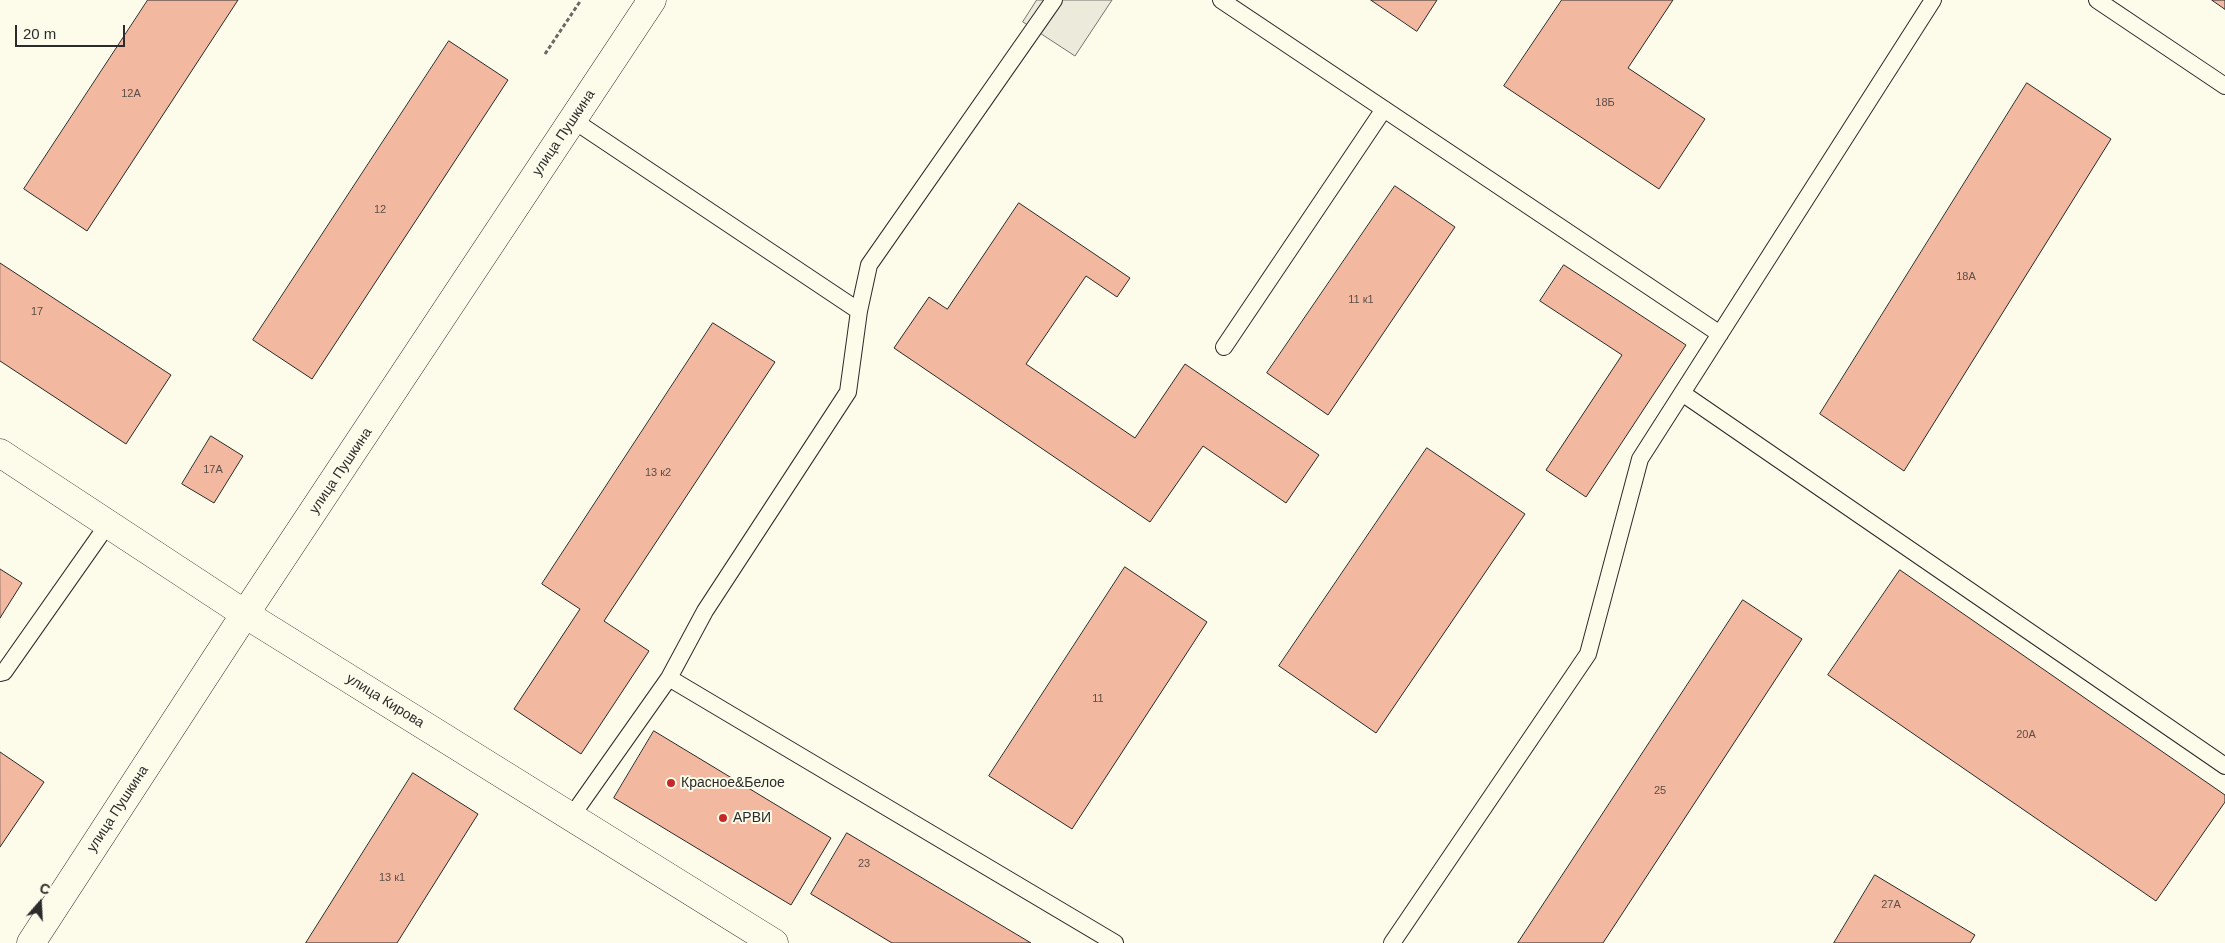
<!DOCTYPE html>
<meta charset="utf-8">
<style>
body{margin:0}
#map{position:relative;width:2225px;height:943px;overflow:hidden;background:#fdfbea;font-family:Arial,sans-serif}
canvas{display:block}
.north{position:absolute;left:15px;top:878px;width:50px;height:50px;-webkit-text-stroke:4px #fdfbea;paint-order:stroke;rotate:19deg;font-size:14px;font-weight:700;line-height:20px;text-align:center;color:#2b2b2b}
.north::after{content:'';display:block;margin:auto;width:18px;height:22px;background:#2b2b2b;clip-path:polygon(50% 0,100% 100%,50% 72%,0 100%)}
.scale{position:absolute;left:15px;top:25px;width:110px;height:22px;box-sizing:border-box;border:2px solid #2b2b2b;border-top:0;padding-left:6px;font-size:15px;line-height:18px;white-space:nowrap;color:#2b2b2b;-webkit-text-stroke:4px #fdfbea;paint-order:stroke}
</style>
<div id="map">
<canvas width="2225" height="943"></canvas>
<div class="north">С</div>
<div class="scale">20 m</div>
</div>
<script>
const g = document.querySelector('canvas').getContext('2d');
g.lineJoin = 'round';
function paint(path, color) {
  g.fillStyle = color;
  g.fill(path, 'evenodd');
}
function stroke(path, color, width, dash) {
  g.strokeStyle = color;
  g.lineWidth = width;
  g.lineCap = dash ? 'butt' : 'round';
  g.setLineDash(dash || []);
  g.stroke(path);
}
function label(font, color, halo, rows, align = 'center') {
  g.font = font + ' Arial,sans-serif';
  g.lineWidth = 4;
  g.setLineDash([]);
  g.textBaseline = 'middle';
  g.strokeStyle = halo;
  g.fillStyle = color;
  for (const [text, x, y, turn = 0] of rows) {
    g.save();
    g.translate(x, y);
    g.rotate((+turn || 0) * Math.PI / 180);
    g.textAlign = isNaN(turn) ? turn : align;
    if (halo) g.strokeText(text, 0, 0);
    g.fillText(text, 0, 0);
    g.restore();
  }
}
const parking = new Path2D(`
 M1037,0H1112L1075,56L1023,22Z`);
const building = new Path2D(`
 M148,0H238L87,231L24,189Z
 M1371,0H1437L1417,31Z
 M1562,0H1673L1628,68L1705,119L1659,189L1504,86Z
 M2212,0H2225V9Z
 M449,41L508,80L312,379L253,340Z
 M2027,83L2111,139L1904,471L1820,414Z
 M1395,186L1455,227L1328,415L1267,373Z
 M1019,203L1130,278L1117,297L1086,276L1026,364L1135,438L1185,364L1319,455L1286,503L1203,446L1150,522L894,348L929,297L947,309Z
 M0,263L171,375L126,444L0,361Z
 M1564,265L1686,345L1586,497L1546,470L1622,355L1540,301Z
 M713,323L775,362L604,621L649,651L581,754L514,709L580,609L542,584Z
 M211,436L243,456L214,503L182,484Z
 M1427,448L1525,514L1376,733L1279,666Z
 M1125,567L1207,622L1072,829L989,776Z
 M0,569L22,583L0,618Z
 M1900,570L2225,795V802L2156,901L1828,675Z
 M1743,600L1802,639L1603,943H1518Z
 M654,731L831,838L791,905L614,798Z
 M0,752L44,782L0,847Z
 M413,773L478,814L397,943H306Z
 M847,833L1031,943H892L811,894Z
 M1875,875L1975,935L1970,943H1834Z`);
const path = new Path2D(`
 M545,54L581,0`);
const lane = new Path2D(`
 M1221,0L1720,334
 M2097,0L2225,86
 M573,120L859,311
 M1224,347L1384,109
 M1682,393L2225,766
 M0,673L4,672L108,524
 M669,678L1115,943
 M571,817L669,678L705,611L848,392L859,311L869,265L1054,0
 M1392,943L1588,654L1640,459L1933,0`);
const street = new Path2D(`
 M0,453L245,614L774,943
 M31,943L245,614L652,0`);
const markers = [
 [671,783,5,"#c62828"],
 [723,818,5,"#c62828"]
];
const numberNames = [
 ["12А",131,94],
 ["18Б",1605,103],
 ["12",380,210],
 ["18А",1966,277],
 ["11 к1",1361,300],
 ["17",37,312],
 ["17А",213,470],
 ["13 к2",658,473],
 ["11",1098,699],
 ["20А",2026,735],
 ["25",1660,791],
 ["23",864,864],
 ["13 к1",392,878],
 ["27А",1891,905]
];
const streetNames = [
 ["улица Пушкина",564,133,-56],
 ["улица Пушкина",341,471,-56],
 ["улица Кирова",385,701,32],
 ["улица Пушкина",118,809,-57]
];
const poiNames = [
 ["Красное&Белое",681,783],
 ["АРВИ",733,818]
];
paint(parking, '#eceadb');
stroke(parking, '#74746e', 1);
paint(building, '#f2b8a0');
stroke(building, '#2b2b2b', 1);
stroke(lane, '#2b2b2b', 18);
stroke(street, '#2b2b2b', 29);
stroke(path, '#6a6964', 3, [4, 2.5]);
stroke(lane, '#fdfbea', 16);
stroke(street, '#fdfbea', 28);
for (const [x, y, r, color] of markers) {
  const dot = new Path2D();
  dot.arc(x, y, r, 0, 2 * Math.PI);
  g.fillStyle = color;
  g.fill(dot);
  stroke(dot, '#fdfbea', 2);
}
label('11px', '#5d4e48', null, numberNames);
label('14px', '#2b2b2b', '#fdfbea', streetNames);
label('14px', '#2b2b2b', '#fdfbea', poiNames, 'left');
</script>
